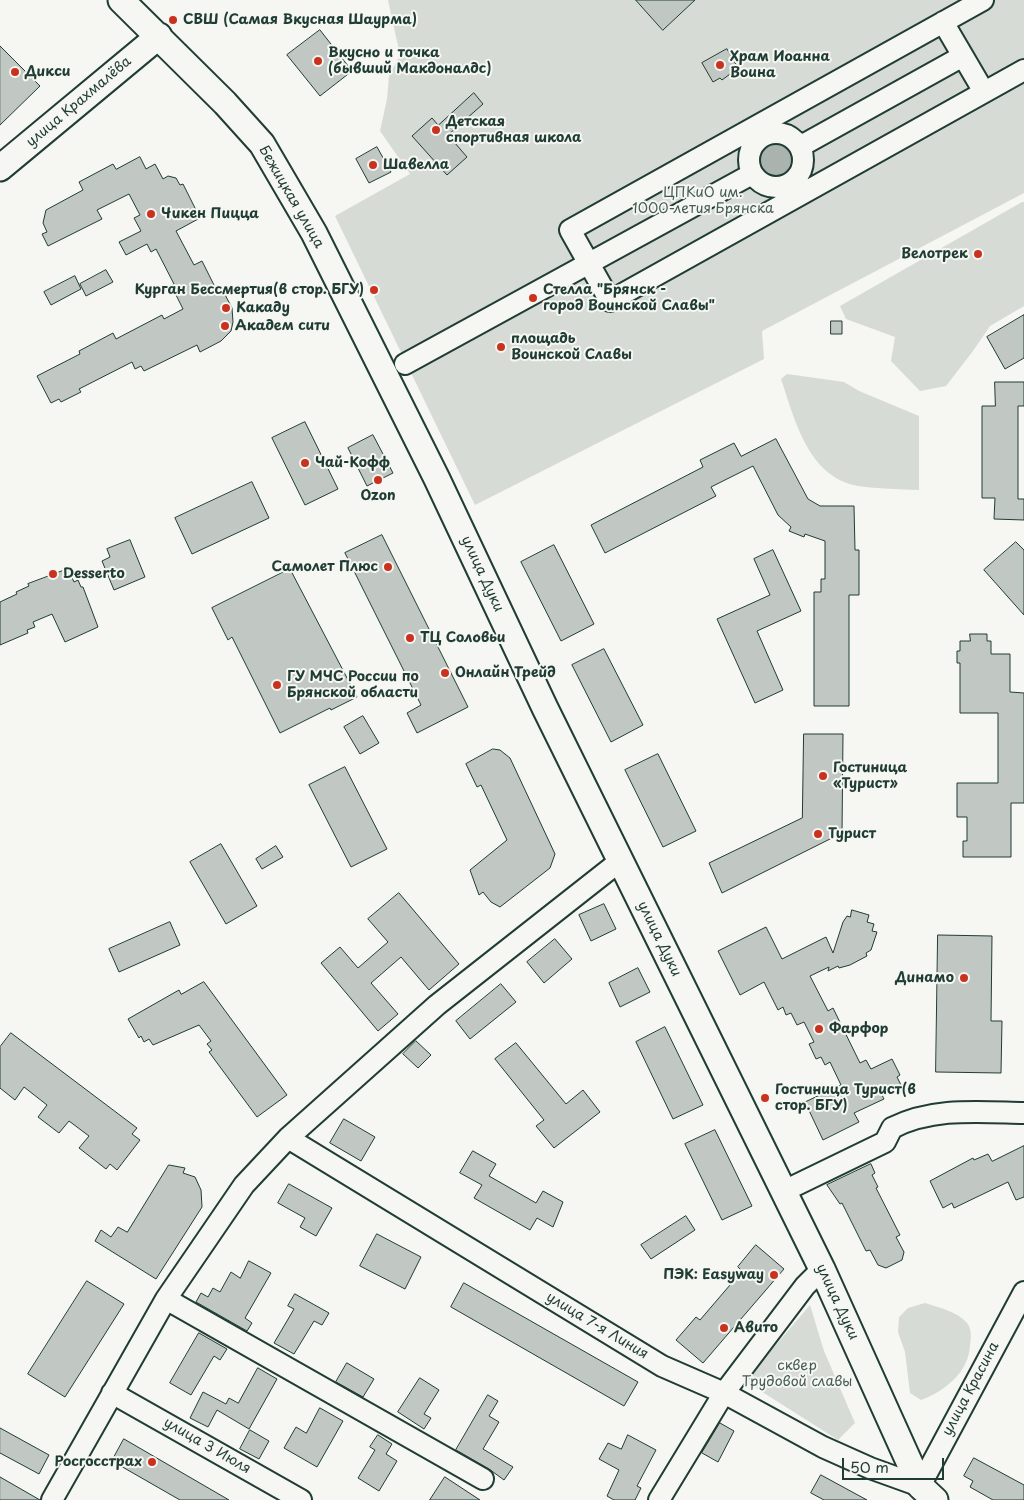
<!DOCTYPE html>
<meta charset="utf-8">
<style>
body{margin:0}
#map{position:relative;width:1024px;height:1500px;overflow:hidden;background:#f6f6f2;font-family:"Playpen Sans",sans-serif}
canvas{display:block}
.scale{position:absolute;left:842px;top:1458px;width:102px;height:22px;box-sizing:border-box;border:2px solid #1f3d34;border-top:0;padding-left:6px;font-size:15px;line-height:18px;white-space:nowrap;color:#1f3d34;-webkit-text-stroke:4px #f6f6f2;paint-order:stroke}
</style>
<div id="map">
<canvas width="1024" height="1500"></canvas>
<div class="scale">50 m</div>
</div>
<script>
const g = document.querySelector('canvas').getContext('2d');
g.lineJoin = 'round';
function paint(path, color) {
  g.fillStyle = color;
  g.fill(path, 'evenodd');
}
function stroke(path, color, width, dash) {
  g.strokeStyle = color;
  g.lineWidth = width;
  g.lineCap = dash ? 'butt' : 'round';
  g.setLineDash(dash || []);
  g.stroke(path);
}
function label(font, color, halo, rows, align = 'center') {
  g.font = font + ' "Playpen Sans",sans-serif';
  g.lineWidth = 4;
  g.setLineDash([]);
  g.textBaseline = 'middle';
  g.strokeStyle = halo;
  g.fillStyle = color;
  for (const [text, x, y, turn = 0] of rows) {
    g.save();
    g.translate(x, y);
    g.rotate((+turn || 0) * Math.PI / 180);
    g.textAlign = isNaN(turn) ? turn : align;
    if (halo) g.strokeText(text, 0, 0);
    g.fillText(text, 0, 0);
    g.restore();
  }
}
const green = new Path2D(`
 M388,0H1024V193L762,331L764,359L475,505L335,216L410,174L380,131L387,99L389,76L400,55Z
 M1022,202H1024V306L990,326L973,351L946,386L920,391L891,361L895,337L846,319L840,306Z
 M787,374L844,382L859,391L919,416V490C899,489 878,489 858,486C808,477 795,420 781,379Z
 M925,1303C939,1308 957,1311 967,1323C972,1329 971,1338 970,1345C969,1372 945,1391 921,1400L910,1393L905,1352L898,1332L899,1317L908,1308Z
 M810,1305L824,1351L855,1423L838,1440L745,1381Z`);
const water = new Path2D(`
 M756 160a20 20 0 1 1 40 0a20 20 0 1 1-40 0Z`);
const building = new Path2D(`
 M636,0H695L663,30Z
 M320,30L352,71L320,96L287,55Z
 M0,46L40,86L0,125Z
 M727,49L738,68L722,80L720,78L713,82L702,63Z
 M474,93L483,104L448,135L467,157L447,175L412,136L432,118L438,125Z
 M377,147L391,172L369,183L356,159Z
 M140,157L146,169L155,164L163,179L168,176L176,178L180,185L183,184L200,218L176,231L194,265L202,261L216,289L221,287L232,308L233,322L231,331L221,341L200,352L197,345L144,371L141,366L135,369L132,362L79,389L81,392L61,402L59,399L51,403L37,376L80,354L79,351L113,333L116,339L162,315L164,319L183,309L171,285L174,284L156,249L151,252L147,244L126,255L119,242L141,231L134,218L140,215L129,194L97,210L102,219L48,246L42,234L47,232L43,223L46,210L83,190L79,182L113,164L116,169Z
 M106,270L113,282L86,296L80,284Z
 M75,276L81,289L51,305L44,292Z
 M1024,315V358L1005,369L987,337Z
 M831,321H842V334H831Z
 M995,382H1024V406H1018V499H1024V520L994,519L995,498H982V406H995Z
 M305,422L338,489L305,505L272,438Z
 M373,435L393,473L367,486L348,448Z
 M776,439L808,499L820,506H854L855,550H859V595H849V706H814V592H821V579H825V541L805,534L804,537L789,531L791,527L778,515L753,466L711,487L716,496L605,553L591,525L703,467L700,460L734,443L741,456Z
 M252,482L269,518L192,554L175,518Z
 M382,535L468,707L417,733L407,713L421,705L345,553Z
 M130,540L145,577L114,590L102,561L110,557L107,549Z
 M1016,542L1024,550V615L984,570Z
 M554,545L594,624L561,641L521,562Z
 M773,550L801,611L757,631L783,690L755,703L717,619L770,595L754,559Z
 M68,569L74,582L78,580L81,587H83L98,627L65,642L52,614L33,622L35,627L27,630L28,633L0,645V602L17,594L16,592L29,586L28,584Z
 M290,569L357,697L331,710L330,708L280,733L232,637L228,640L212,608Z
 M970,634H987V641H991V654H1010V692L1024,693V803H1011V857H963V841H967V817H957V783H998V713H960V663H957V651H960V641H970Z
 M604,649L643,725L611,742L572,665Z
 M363,716L379,743L360,754L344,727Z
 M804,734H843L842,833L722,893L709,863L802,818Z
 M493,749L500,750L510,758L555,854L550,868L500,907L491,902L483,892L479,895L470,870L507,840L481,785L477,787L466,764Z
 M658,754L696,831L663,847L625,770Z
 M345,767L387,849L351,867L309,785Z
 M221,844L257,906L226,924L190,862Z
 M276,846L283,857L262,869L256,859Z
 M399,893L459,964L429,990L401,957L371,983L398,1014L378,1031L321,963L340,947L358,968L388,942L368,919Z
 M604,904L616,929L591,941L579,915Z
 M852,910L869,915L867,922L874,924L872,931L877,932L871,950L866,953L867,956L850,965L839,968L838,966L828,971L829,967L810,976L828,1011L833,1008L860,1063L866,1060L871,1069L892,1059L900,1075L897,1077L901,1085L882,1095L884,1099L854,1113L859,1122L823,1140L805,1102L841,1085L830,1062L825,1065L821,1057L816,1059L809,1044L814,1042L804,1022L797,1025L791,1013L786,1015L783,1007L778,1010L764,982L740,995L718,951L766,927L782,959L826,937L833,953L843,922L847,916L850,917Z
 M170,922L180,945L119,972L109,949Z
 M938,935L992,936L991,1021H1002L1001,1073L936,1072Z
 M555,939L572,959L544,983L527,962Z
 M638,968L650,992L620,1007L609,983Z
 M204,982L287,1095L257,1117L209,1052L212,1050L207,1044L211,1041L199,1025L153,1045L149,1039L144,1042L141,1036L139,1038L128,1019L179,990L181,994Z
 M501,984L516,1002L470,1039L456,1021Z
 M665,1027L703,1105L673,1119L636,1042Z
 M11,1033L137,1128L132,1134L140,1140L117,1170L110,1164L106,1169L79,1148L89,1136L69,1121L59,1133L38,1117L47,1105L24,1087L15,1100L0,1088V1047Z
 M416,1041L431,1055L418,1068L403,1054Z
 M516,1043L566,1104L583,1090L600,1112L554,1148L536,1126L544,1120L495,1059Z
 M344,1119L375,1137L361,1161L330,1143Z
 M715,1130L752,1206L722,1220L685,1144Z
 M1024,1146V1197L1016,1200L1008,1182L954,1208L952,1203L943,1208L930,1181L973,1158L974,1160L988,1154L992,1161Z
 M473,1151L496,1164L489,1176L536,1203L543,1191L563,1202L553,1227L537,1218L530,1230L474,1198L482,1185L460,1173Z
 M871,1164L875,1173L872,1175L878,1187L876,1188L900,1235L896,1237L904,1252L902,1260L886,1268L878,1265L870,1250L866,1251L842,1203L840,1204L827,1185Z
 M169,1165L185,1168L183,1173L195,1177L201,1190L202,1207L156,1279L95,1241L101,1230L111,1237L118,1227L127,1232Z
 M289,1184L332,1208L316,1236L300,1227L305,1218L278,1203Z
 M686,1216L695,1230L651,1259L641,1245Z
 M377,1234L421,1257L405,1289L360,1266Z
 M756,1245L784,1269L703,1363L676,1340L696,1317L700,1320L742,1271L738,1267Z
 M249,1261L271,1273L245,1318L252,1323L247,1331L196,1302L201,1293L208,1297L213,1288L220,1292L231,1272L240,1278Z
 M87,1281L124,1304L65,1397L28,1374Z
 M464,1283L638,1382L624,1406L451,1307Z
 M295,1294L329,1313L322,1325L314,1321L294,1354L274,1343L294,1309L288,1306Z
 M199,1333L227,1349L220,1360L214,1356L191,1395L170,1383Z
 M347,1363L374,1379L363,1397L336,1382Z
 M258,1368L277,1379L249,1429L217,1410L208,1427L190,1418L203,1392L226,1404L229,1398L238,1403Z
 M420,1378L439,1390L424,1414L431,1418L424,1429L398,1412Z
 M488,1395L498,1401L489,1416L499,1422L483,1449L513,1467L504,1480L489,1469L456,1450Z
 M320,1408L343,1421L317,1467L284,1448L296,1427L306,1433Z
 M720,1423L734,1431L718,1462L702,1453Z
 M0,1428L49,1455L39,1474L0,1453Z
 M250,1430L269,1441L259,1459L240,1449Z
 M378,1435L392,1444L386,1454L397,1461L379,1491L358,1478L375,1450L370,1447Z
 M628,1435L656,1450L637,1486L641,1488L635,1500H614L607,1496L619,1470L599,1459L608,1443L621,1449Z
 M124,1439L229,1500H180L112,1461Z
 M974,1458L1024,1485V1500H993L970,1487L973,1481L964,1476Z
 M821,1475L867,1500H824L811,1493Z
 M0,1477L40,1500H0Z
 M445,1477L480,1500H430Z`);
const minor = new Path2D(`
 M983,0L570,230L610,301L1024,70
 M943,22L984,92
 M749 160a27 27 0 1 1 54 0a27 27 0 1 1-54 0Z
 M801,146L963,56
 M405,364L752,174
 M288,1138L662,1366L724,1393L823,1447L870,1468L920,1486L1024,1292
 M784,1191L885,1142L892,1128C933,1107 979,1112 1024,1113
 M166,1299L483,1479
 M112,1393L301,1500
 M52,1500L166,1299L244,1185L288,1138L437,1005L620,861
 M659,1500L724,1393L805,1286L822,1269`);
const major = new Path2D(`
 M121,0L225,103L262,144L314,233L437,479L545,708L822,1269L920,1486L935,1500
 M0,168L159,36`);
const markers = [
 [173,20,5,"#c8321e"],
 [318,61,5,"#c8321e"],
 [720,65,5,"#c8321e"],
 [15,72,5,"#c8321e"],
 [436,130,5,"#c8321e"],
 [373,165,5,"#c8321e"],
 [151,214,5,"#c8321e"],
 [978,254,5,"#c8321e"],
 [374,290,5,"#c8321e"],
 [533,298,5,"#c8321e"],
 [226,308,5,"#c8321e"],
 [225,326,5,"#c8321e"],
 [501,347,5,"#c8321e"],
 [305,463,5,"#c8321e"],
 [378,480,5,"#c8321e"],
 [388,567,5,"#c8321e"],
 [53,574,5,"#c8321e"],
 [410,638,5,"#c8321e"],
 [445,673,5,"#c8321e"],
 [277,685,5,"#c8321e"],
 [823,776,5,"#c8321e"],
 [818,834,5,"#c8321e"],
 [964,978,5,"#c8321e"],
 [819,1029,5,"#c8321e"],
 [765,1098,5,"#c8321e"],
 [774,1275,5,"#c8321e"],
 [724,1328,5,"#c8321e"],
 [152,1462,5,"#c8321e"]
];
const poiNames = [
 ["СВШ (Самая Вкусная Шаурма)",183,20],
 ["Вкусно и точка",328,53],
 ["(бывший Макдоналдс)",328,69],
 ["Храм Иоанна",730,57],
 ["Воина",730,73],
 ["Дикси",25,72],
 ["Детская",446,122],
 ["спортивная школа",446,138],
 ["Шавелла",383,165],
 ["Чикен Пицца",161,214],
 ["Велотрек",968,254,"right"],
 ["Курган Бессмертия(в стор. БГУ)",364,290,"right"],
 ["Стелла \"Брянск -",543,290],
 ["город Воинской Славы\"",543,306],
 ["Какаду",236,308],
 ["Академ сити",235,326],
 ["площадь",511,339],
 ["Воинской Славы",511,355],
 ["Чай-Кофф",315,463],
 ["Ozon",378,496,"center"],
 ["Самолет Плюс",378,567,"right"],
 ["Desserto",63,574],
 ["ТЦ Соловьи",420,638],
 ["Онлайн Трейд",455,673],
 ["ГУ МЧС России по",287,677],
 ["Брянской области",287,693],
 ["Гостиница",833,768],
 ["«Турист»",833,784],
 ["Турист",828,834],
 ["Динамо",954,978,"right"],
 ["Фарфор",829,1029],
 ["Гостиница Турист(в",775,1090],
 ["стор. БГУ)",775,1106],
 ["ПЭК: Easyway",764,1275,"right"],
 ["Авито",734,1328],
 ["Росгосстрах",142,1462,"right"]
];
const streetNames = [
 ["улица Крахмалёва",79,102,-40],
 ["Бежицкая улица",291,197,60],
 ["улица Дуки",482,574,65],
 ["улица Дуки",659,939,64],
 ["улица Дуки",837,1302,65],
 ["улица 7-я Линия",597,1326,31],
 ["улица Красина",971,1389,-62],
 ["улица 3 Июля",207,1446,30]
];
const parkNames = [
 ["ЦПКиО им.",703,193],
 ["1000-летия Брянска",703,209],
 ["сквер",797,1366],
 ["Трудовой славы",797,1382]
];
paint(green, '#d6dbd6');
paint(water, '#aab3ae');
stroke(water, '#72847d', 1);
paint(building, '#c1c8c3');
stroke(building, '#1f3d34', 1);
stroke(minor, '#1f3d34', 24);
stroke(major, '#1f3d34', 29);
stroke(minor, '#f6f6f2', 20);
stroke(major, '#f6f6f2', 25);
for (const [x, y, r, color] of markers) {
  const dot = new Path2D();
  dot.arc(x, y, r, 0, 2 * Math.PI);
  g.fillStyle = color;
  g.fill(dot);
  stroke(dot, '#f6f6f2', 2);
}
label('bold 14px', '#1f3d34', '#f6f6f2', poiNames, 'left');
label('14px', '#1f3d34', '#f6f6f2', streetNames);
label('14px', '#445d54', '#f6f6f2', parkNames);
</script>
